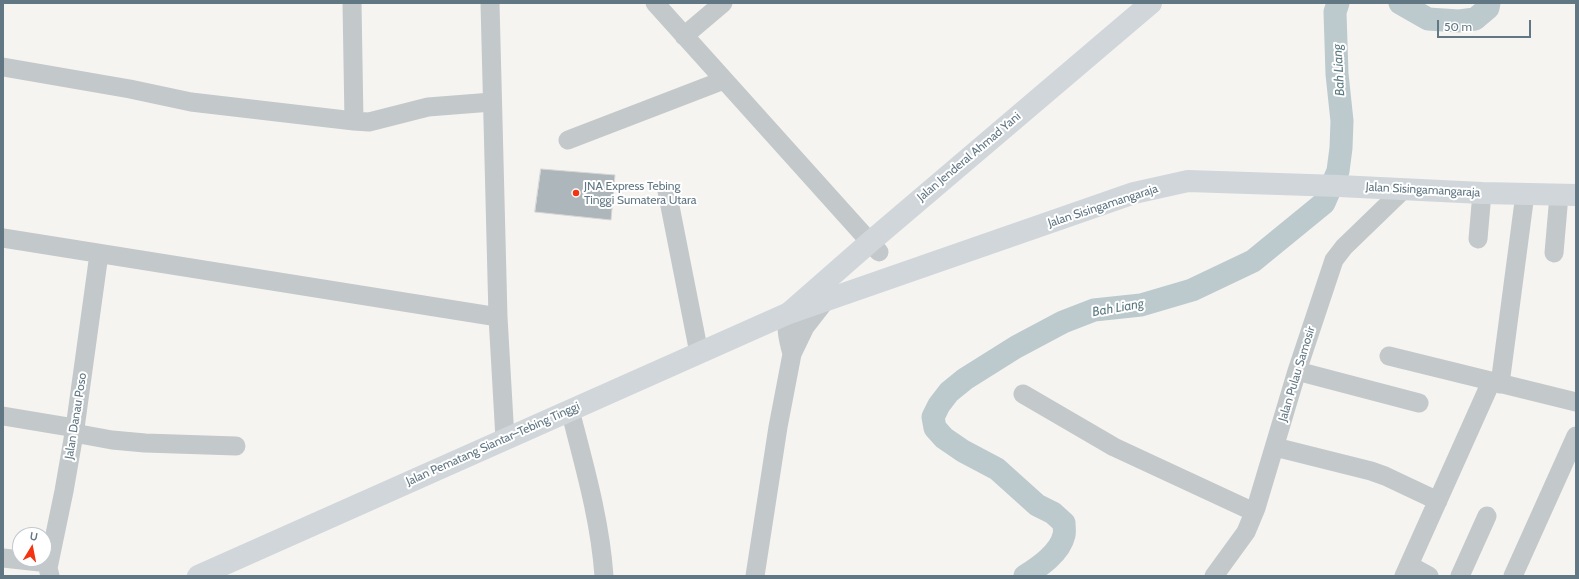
<!DOCTYPE html>
<meta charset="utf-8">
<style>
body{margin:0}
#map{position:relative;width:1579px;height:579px;overflow:hidden;background:#f5f4f0;font-family:Cabin,sans-serif}
canvas{display:block}
.frame{position:absolute;inset:0;border:4px solid #617784;pointer-events:none}
.north{position:absolute;left:12px;top:527px;width:40px;height:40px;box-sizing:border-box;background:#fff;border:1px solid #c0c9ce;border-radius:50%;rotate:10deg;font-size:11px;font-weight:700;line-height:16px;text-align:center;color:#617784}
.north::after{content:'';display:block;margin:auto;width:14px;height:18px;background:#f33312;clip-path:polygon(50% 0,100% 100%,50% 72%,0 100%)}
.scale{position:absolute;left:1437px;top:20px;width:94px;height:18px;box-sizing:border-box;border:2px solid #617784;border-top:0;padding-left:5px;font-size:12px;line-height:14px;white-space:nowrap;color:#617784;-webkit-text-stroke:3px #fff;paint-order:stroke}
</style>
<div id="map">
<canvas width="1579" height="579"></canvas>
<div class="frame"></div>
<div class="north">U</div>
<div class="scale">50 m</div>
</div>
<script>
const g = document.querySelector('canvas').getContext('2d');
g.lineJoin = 'round';
function stroke(path, color, width, dash) {
  g.strokeStyle = color;
  g.lineWidth = width;
  g.lineCap = dash ? 'butt' : 'round';
  g.setLineDash(dash || []);
  g.stroke(path);
}
function paint(path, color) {
  g.fillStyle = color;
  g.fill(path, 'evenodd');
}
function label(font, color, halo, rows, align = 'center') {
  g.font = font + ' Cabin,sans-serif';
  g.lineWidth = 4;
  g.setLineDash([]);
  g.textBaseline = 'middle';
  g.strokeStyle = halo;
  g.fillStyle = color;
  for (const [text, x, y, turn = 0] of rows) {
    g.save();
    g.translate(x, y);
    g.rotate((+turn || 0) * Math.PI / 180);
    g.textAlign = isNaN(turn) ? turn : align;
    if (halo) g.strokeText(text, 0, 0);
    g.fillText(text, 0, 0);
    g.restore();
  }
}
const river = new Path2D(`
 M1400,3L1428,19L1459,21L1475,19L1488,8L1489,3
 M1025,576C1039,567 1060,553 1064,535C1065,532 1064,526 1064,523L1053,513L1037,505L997,469L963,451L944,438L935,428L933,417L939,405L949,392L965,379L1016,347L1063,322L1094,310L1141,305L1192,290L1253,261L1324,203L1338,171L1341,148L1342,121L1337,74L1335,12L1338,3`);
const building = new Path2D(`
 M541,169L615,175L611,220L535,212Z`);
const minor = new Path2D(`
 M352,3L354,121
 M490,3L498,317L505,439
 M655,3L879,252
 M684,36L723,3
 M3,67L130,89L191,102L354,121L369,122L428,107L492,102
 M568,140L724,80
 M667,191L699,353
 M3,238L498,317
 M1478,239L1482,193
 M1554,253L1559,195
 M789,313C785,328 788,339 792,354
 M1389,356L1576,402
 M1297,371L1419,403
 M1500,384L1525,194
 M1023,394L1114,447L1254,512
 M570,410C584,465 600,519 604,576
 M3,416L75,428
 M74,433L112,440L145,443L236,446
 M1275,447L1371,471L1385,476L1438,501
 M3,558L49,563
 M1409,565L1429,576
 M50,576L48,568L64,491L75,428L99,254
 M755,576L778,427L792,354L805,327L826,300
 M1214,576L1246,532L1256,508L1297,371L1334,260L1344,247L1404,189
 M1404,576L1491,382
 M1460,576L1487,516
 M1513,576L1576,436`);
const major = new Path2D(`
 M789,313L870,242L1151,3`);
const highway = new Path2D(`
 M198,576L789,313L1134,193L1188,181L1339,186L1482,193L1576,195`);
const markers = [
 [576,193,4,"#f33312"]
];
const streetNames = [
 ["Jalan Jenderal Ahmad Yani",969,157,-40],
 ["Jalan Sisingamangaraja",1423,190,3],
 ["Jalan Sisingamangaraja",1103,206,-18],
 ["Jalan Pulau Samosir",1297,374,-73],
 ["Jalan Danau Poso",76,416,-81],
 ["Jalan Pematang Siantar–Tebing Tinggi",493,444,-24]
];
const poiNames = [
 ["JNA Express Tebing",584,186],
 ["Tinggi Sumatera Utara",584,200]
];
const waterNames = [
 ["Bah Liang",1339,70,-93],
 ["Bah Liang",1118,308,-10]
];
stroke(river, '#bccace', 23);
paint(building, '#adb6ba');
stroke(building, '#d6d6d3', 1);
stroke(minor, '#c3c8ca', 19);
stroke(major, '#d0d6da', 22);
stroke(highway, '#d0d6da', 22);
for (const [x, y, r, color] of markers) {
  const dot = new Path2D();
  dot.arc(x, y, r, 0, 2 * Math.PI);
  g.fillStyle = color;
  g.fill(dot);
  stroke(dot, '#fff', 1.5);
}
label('12px', '#617784', '#fff', streetNames);
label('12px', '#617784', '#fff', poiNames, 'left');
label('italic 13px', '#5c7b82', '#fff', waterNames);
</script>
